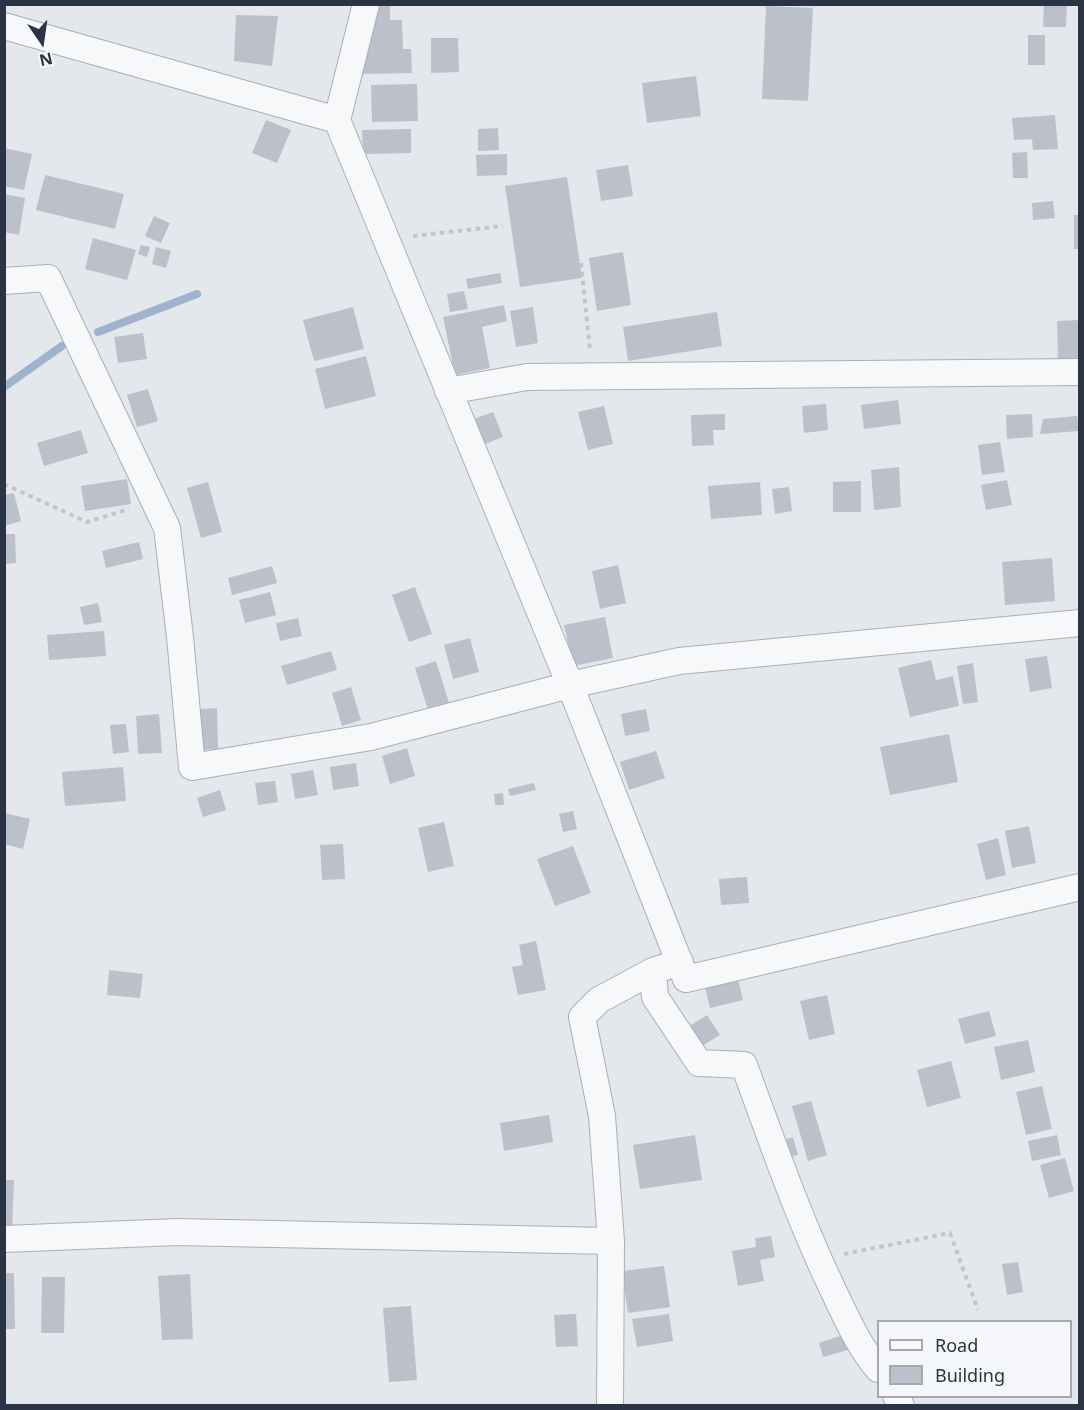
<!DOCTYPE html>
<style>
body{margin:0}
#map{position:relative;width:1084px;height:1410px;overflow:hidden;background:#e4e7ec;font-family:"Noto Sans",sans-serif}
canvas{display:block}
.frame{position:absolute;inset:0;border:6px solid #2b3445;pointer-events:none}
.legend{position:absolute;left:877px;top:1320px;width:195px;height:78px;box-sizing:border-box;background:#f4f6f9;border:2px solid #a4a8b1;margin:0;padding:8px 10px;list-style:none;font-size:18px;color:#2b3445}
.legend li{display:flex;align-items:center;gap:12px;height:30px}
.legend b{width:30px;border:2px solid #a4a8b1}
.north{position:absolute;left:12px;top:12px;width:60px;height:60px;-webkit-text-stroke:4px #f4f6f9;paint-order:stroke;rotate:167deg;font-size:16px;font-weight:700;line-height:24px;text-align:center;color:#2b3445}
.north::after{content:'';display:block;margin:auto;width:21px;height:27px;background:#2b3445;clip-path:polygon(50% 0,100% 100%,50% 72%,0 100%)}
</style>
<div id="map">
<canvas width="1084" height="1410"></canvas>
<div class="frame"></div>
<ul class="legend">
<li><b style="height:8px;background:#f7f8fa"></b>Road</li>
<li><b style="height:16px;background:#bbc0ca"></b>Building</li>
</ul>
<div class="north">N</div>
</div>
<script>
const g = document.querySelector('canvas').getContext('2d');
g.lineJoin = 'round';
function stroke(path, color, width, dash) {
  g.strokeStyle = color;
  g.lineWidth = width;
  g.lineCap = dash ? 'butt' : 'round';
  g.setLineDash(dash || []);
  g.stroke(path);
}
function paint(path, color) {
  g.fillStyle = color;
  g.fill(path, 'evenodd');
}
const stream = new Path2D(`
 M98,332L197,294
 M4,387L62,346`);
const building = new Path2D(`
 M370,4H390V20H402L403,49H411L412,73L363,74L362,44H371Z
 M1044,4H1067L1066,27H1043Z
 M766,6L813,8L808,101L762,99Z
 M236,15L278,16L272,66L234,61Z
 M1028,35H1045V65H1028Z
 M431,38H458L459,72L431,73Z
 M696,76L701,116L647,123L642,83Z
 M417,84L418,121L372,122L371,85Z
 M1055,115L1058,149L1033,150L1032,139L1014,140L1012,118Z
 M266,120L291,130L277,163L252,153Z
 M498,128L499,150L478,151V129Z
 M411,129V153L363,154L362,130Z
 M4,148L32,154L24,190L4,186Z
 M1027,152L1028,178H1013L1012,153Z
 M507,154V175L477,176L476,155Z
 M628,165L633,196L601,201L596,170Z
 M45,175L124,194L115,229L36,210Z
 M567,177L582,278L520,287L505,186Z
 M4,194L25,198L19,235L4,232Z
 M1053,201L1055,218L1033,220L1032,203Z
 M1074,215H1080V249H1074Z
 M154,216L170,223L161,243L145,236Z
 M93,238L136,250L127,280L85,269Z
 M141,245L150,247L147,257L138,254Z
 M156,247L171,251L166,268L152,264Z
 M623,252L631,305L597,311L589,258Z
 M500,273L502,283L468,289L466,279Z
 M464,291L468,309L450,312L447,294Z
 M504,305L507,321L482,327L490,368L455,375L443,317Z
 M353,307L364,349L314,361L303,320Z
 M533,307L538,343L516,347L510,311Z
 M717,312L722,346L628,361L623,327Z
 M1080,320V359L1058,360L1057,321Z
 M143,333L147,359L118,363L114,337Z
 M366,356L376,396L325,409L315,369Z
 M148,389L158,421L137,427L127,395Z
 M898,400L901,424L864,429L861,405Z
 M826,404L828,430L804,433L802,406Z
 M604,406L613,444L588,450L578,412Z
 M493,412L503,437L480,446L471,420Z
 M725,414V430H713L714,445L692,446L691,415Z
 M1032,414L1033,437L1007,439L1006,415Z
 M1077,416L1079,431L1040,434L1043,419Z
 M81,430L88,453L44,466L37,443Z
 M1000,442L1005,472L982,475L978,445Z
 M899,467L901,507L874,510L871,470Z
 M127,479L131,504L85,511L81,486Z
 M1007,480L1012,505L986,510L981,485Z
 M861,481V512H833V482Z
 M208,482L222,532L201,538L187,488Z
 M760,482L762,515L711,519L708,486Z
 M789,487L792,511L775,514L772,489Z
 M14,493L21,521L4,526V495Z
 M4,534H15L16,563L4,564Z
 M139,542L143,559L106,568L102,551Z
 M1052,558L1055,601L1005,605L1002,562Z
 M618,565L626,603L600,609L592,571Z
 M272,566L277,583L232,595L228,578Z
 M415,587L432,634L409,642L392,595Z
 M270,592L276,615L245,623L239,600Z
 M98,603L102,622L84,625L80,607Z
 M605,617L613,658L573,666L564,625Z
 M298,618L302,636L280,641L276,623Z
 M104,631L106,656L49,660L47,635Z
 M470,638L479,672L453,679L444,645Z
 M331,651L337,670L287,685L281,666Z
 M1047,656L1052,688L1030,692L1025,659Z
 M931,660L936,680L953,676L959,706L910,717L898,668Z
 M436,661L449,703L428,710L415,668Z
 M973,663L978,702L963,704L957,666Z
 M351,687L361,720L342,726L332,693Z
 M217,708L218,749L201,750L200,709Z
 M646,709L650,731L625,736L621,714Z
 M159,714L162,753L138,754L136,716Z
 M126,724L129,752L113,754L110,725Z
 M949,734L958,782L890,795L880,747Z
 M407,748L415,776L390,784L382,756Z
 M656,751L665,778L629,790L620,762Z
 M356,763L359,786L333,790L330,767Z
 M123,767L126,801L65,806L62,772Z
 M313,770L318,795L295,799L291,774Z
 M275,781L278,802L258,805L255,783Z
 M534,783L536,790L510,796L508,789Z
 M220,790L226,810L203,817L197,798Z
 M503,793L504,805H495L494,794Z
 M573,811L577,829L563,832L559,814Z
 M4,813L30,819L23,849L4,844Z
 M444,822L454,866L428,872L418,828Z
 M1029,826L1036,863L1012,868L1005,831Z
 M998,838L1006,875L986,880L977,844Z
 M343,844L345,879L322,880L320,845Z
 M573,846L591,893L555,906L537,859Z
 M747,877L749,903L721,905L719,879Z
 M536,941L546,990L518,995L512,967L523,965L519,945Z
 M109,970L143,974L140,998L107,995Z
 M738,979L743,1000L710,1008L705,987Z
 M827,995L835,1034L809,1040L800,1001Z
 M989,1011L996,1036L965,1044L958,1019Z
 M707,1015L720,1035L702,1046L689,1026Z
 M1028,1040L1035,1072L1001,1080L994,1047Z
 M951,1061L961,1098L927,1107L917,1070Z
 M1042,1086L1052,1129L1026,1135L1016,1092Z
 M811,1101L827,1155L808,1161L792,1106Z
 M549,1115L553,1142L504,1151L500,1123Z
 M695,1135L702,1180L640,1189L633,1145Z
 M1057,1135L1061,1155L1032,1161L1028,1141Z
 M793,1137L798,1155L785,1158L781,1141Z
 M1065,1158L1074,1191L1049,1198L1040,1165Z
 M4,1180H14L12,1229H4Z
 M771,1236L775,1257L760,1260L764,1281L738,1286L732,1251L756,1247L755,1238Z
 M1018,1262L1023,1292L1007,1295L1002,1264Z
 M664,1266L670,1307L628,1313L622,1271Z
 M4,1273H14L15,1329H4Z
 M190,1274L193,1339L162,1340L158,1276Z
 M42,1277H65L64,1333H41Z
 M411,1306L417,1380L389,1382L383,1308Z
 M576,1314L578,1346L556,1347L554,1315Z
 M669,1314L673,1341L637,1347L632,1319Z
 M843,1335L848,1350L823,1357L819,1343Z`);
const path = new Path2D(`
 M413,236L503,226
 M581,263L590,351
 M4,484L87,522L129,509
 M844,1254L950,1233L978,1310`);
const minor = new Path2D(`
 M4,26L337,120L570,685L686,979L1080,887
 M337,120L366,4
 M4,281L48,278L167,528L180,637L192,767L371,737L570,685L679,661L1080,623
 M448,391L527,377L1080,372
 M680,962L653,971L655,997L699,1063L744,1065C772,1141 798,1217 833,1290C847,1319 858,1345 878,1369
 M4,1239L177,1232L611,1241
 M896,1396L901,1406
 M610,1406L611,1241L602,1116L582,1017L599,1000L653,971`);
stroke(stream, '#9fb4cc', 8);
paint(building, '#bbc0ca');
stroke(minor, '#a9aeb7', 28);
stroke(path, '#c2c5cb', 4, [4.5, 4.5]);
stroke(minor, '#f7f8fa', 26);
</script>
